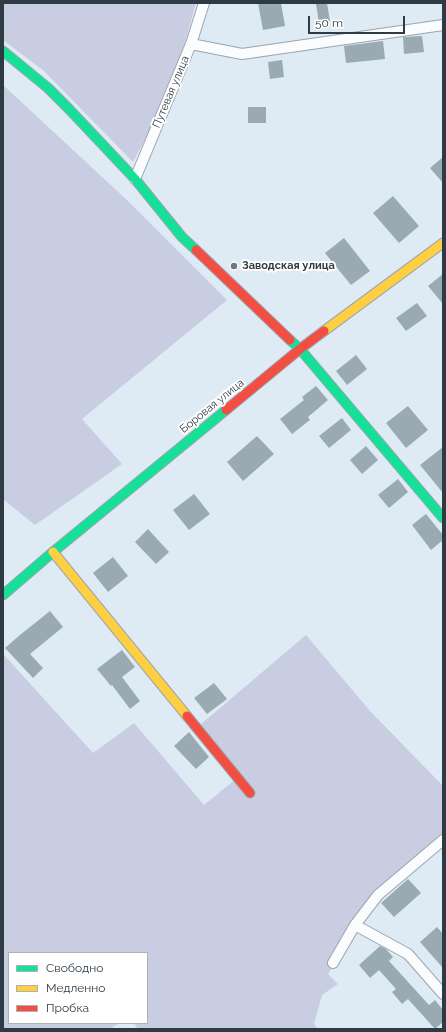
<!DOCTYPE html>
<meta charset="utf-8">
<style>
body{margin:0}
#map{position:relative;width:446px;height:1032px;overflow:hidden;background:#deeaf4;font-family:Raleway,sans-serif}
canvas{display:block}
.frame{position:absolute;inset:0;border:4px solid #2f3b44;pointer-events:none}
.legend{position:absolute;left:8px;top:952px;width:140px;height:72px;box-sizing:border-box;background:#fff;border:1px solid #acb1b4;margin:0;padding:5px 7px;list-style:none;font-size:12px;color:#2f3b44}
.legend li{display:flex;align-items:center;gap:8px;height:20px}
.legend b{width:20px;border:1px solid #acb1b4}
.scale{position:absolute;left:308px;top:16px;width:97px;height:18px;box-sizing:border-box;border:2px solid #2f3b44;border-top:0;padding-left:5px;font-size:12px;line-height:14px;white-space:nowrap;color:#2f3b44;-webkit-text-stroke:3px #fff;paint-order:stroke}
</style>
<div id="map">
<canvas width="446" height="1032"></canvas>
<div class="frame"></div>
<ul class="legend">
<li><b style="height:5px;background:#16e098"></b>Свободно</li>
<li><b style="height:5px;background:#ffcf43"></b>Медленно</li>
<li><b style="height:5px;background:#f24e42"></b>Пробка</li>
</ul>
<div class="scale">50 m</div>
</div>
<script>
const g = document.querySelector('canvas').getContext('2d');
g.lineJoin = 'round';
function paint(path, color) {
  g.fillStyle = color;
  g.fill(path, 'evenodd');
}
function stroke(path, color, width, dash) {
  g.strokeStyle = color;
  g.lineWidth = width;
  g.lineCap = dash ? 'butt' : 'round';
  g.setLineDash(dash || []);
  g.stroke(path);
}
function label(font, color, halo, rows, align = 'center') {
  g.font = font + ' Raleway,sans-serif';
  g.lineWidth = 4;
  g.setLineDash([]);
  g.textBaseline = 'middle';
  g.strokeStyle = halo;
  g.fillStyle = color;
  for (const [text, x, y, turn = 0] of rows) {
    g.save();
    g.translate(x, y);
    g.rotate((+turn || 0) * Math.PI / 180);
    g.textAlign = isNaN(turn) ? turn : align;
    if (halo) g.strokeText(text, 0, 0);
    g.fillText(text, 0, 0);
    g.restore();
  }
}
const green = new Path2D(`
 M3,3H196L184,46L149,132L133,162L44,71L3,40Z
 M3,85L129,202L227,300L82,419L122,464L35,525L3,499Z
 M306,635L370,711L443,786V836L377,892L328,974L338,984L322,995L314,1024L318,1029H138L134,1023H147V953H9V1023H119L110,1029H3V656L4,655L93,753L134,723L204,805L236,779L200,725Z`);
const building = new Path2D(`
 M258,3H281L285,26L263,30Z
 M327,3L330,21L319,23L316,4Z
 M422,36L424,52L404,54L403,37Z
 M383,41L385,59L346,63L344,46Z
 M282,60L284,77L270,79L268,62Z
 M248,107H266V123H248Z
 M443,157V183L430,168Z
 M393,196L419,226L399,243L373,213Z
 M344,238L370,271L351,285L325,253Z
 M443,274V304L428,286Z
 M417,303L427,316L406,331L396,318Z
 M356,355L367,369L347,385L336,371Z
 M316,386L328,400L308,417L310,420L292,434L280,419L304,400L302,397Z
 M408,406L428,430L406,448L386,423Z
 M342,418L351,430L329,448L319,436Z
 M257,436L274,454L243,481L227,462Z
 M366,446L378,460L362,474L350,460Z
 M443,447V493L420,465Z
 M398,479L408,492L389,508L378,495Z
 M194,494L210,514L189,530L173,510Z
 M426,514L443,535V540L431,550L412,525Z
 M148,529L169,552L156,564L135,542Z
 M113,557L128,576L108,592L93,573Z
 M50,611L63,627L30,654L43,668L33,678L5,648L20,635Z
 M122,650L135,667L122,677L140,701L130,709L112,685L111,686L97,669Z
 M214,683L227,699L207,714L194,698Z
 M189,732L209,757L196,769L174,746Z
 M408,879L421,893L394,917L381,903Z
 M437,927L443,934V968L420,942Z
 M380,946L386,949L393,957L389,961L429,1005L435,1000L443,1010V1022L435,1029L408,999L402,1004L392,992L396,989L379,970L370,978L359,965Z`);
const street = new Path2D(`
 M191,44L242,54L443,25
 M135,179L191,44L204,3
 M355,925L408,954L443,994
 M333,963L355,925L378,895L443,840`);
const fast = new Path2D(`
 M3,51L48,88L69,109L135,179L182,237L196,250
 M290,340L300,349L443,518
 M3,595L53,552L226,410`);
const slow = new Path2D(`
 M324,331L443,243
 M53,552L187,716`);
const jam = new Path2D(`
 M196,250L290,340
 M226,410L300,349L324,331
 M187,716L250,793`);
const markers = [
 [234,266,4,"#6c7882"]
];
const streetNames = [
 ["Путевая улица",171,92,-67],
 ["Боровая улица",212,406,-39]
];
const poiNames = [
 ["Заводская улица",242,266]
];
paint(green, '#c9cde2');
paint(building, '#9aaab3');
stroke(street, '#9ba5ae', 12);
stroke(fast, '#9ba5ae', 11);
stroke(slow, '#9ba5ae', 11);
stroke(jam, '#9ba5ae', 11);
stroke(street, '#fafcfd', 10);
stroke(fast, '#16e098', 9);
stroke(slow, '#ffcf43', 9);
stroke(jam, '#f24e42', 9);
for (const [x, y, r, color] of markers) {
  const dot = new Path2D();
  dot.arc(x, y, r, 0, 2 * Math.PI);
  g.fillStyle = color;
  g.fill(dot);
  stroke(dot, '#fff', 1.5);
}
label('11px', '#2f3b44', '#fff', streetNames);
label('bold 11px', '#2f3b44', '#fff', poiNames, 'left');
</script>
